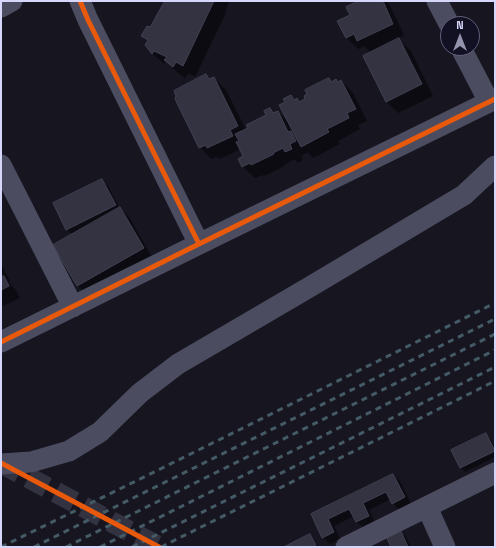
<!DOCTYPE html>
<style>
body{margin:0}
#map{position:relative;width:496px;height:548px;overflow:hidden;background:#161520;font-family:"Space Grotesk",sans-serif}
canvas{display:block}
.frame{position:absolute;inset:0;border:2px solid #d7d7fb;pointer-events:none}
.north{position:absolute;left:440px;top:16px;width:40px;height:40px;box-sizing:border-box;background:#121124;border:1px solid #61607a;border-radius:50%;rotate:0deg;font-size:11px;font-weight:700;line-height:16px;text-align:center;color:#d7d7fb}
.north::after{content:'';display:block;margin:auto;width:14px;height:18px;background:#9393ae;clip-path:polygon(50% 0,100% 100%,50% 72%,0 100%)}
</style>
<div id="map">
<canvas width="496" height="548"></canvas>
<div class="frame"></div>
<div class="north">N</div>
</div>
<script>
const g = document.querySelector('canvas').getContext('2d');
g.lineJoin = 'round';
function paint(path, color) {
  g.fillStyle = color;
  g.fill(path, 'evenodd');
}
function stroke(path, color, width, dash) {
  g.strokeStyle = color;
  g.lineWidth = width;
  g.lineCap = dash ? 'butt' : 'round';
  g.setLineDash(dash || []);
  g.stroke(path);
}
const shadow = new Path2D(`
 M166,1H229L224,17L195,77L189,73L185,78L177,72L168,63L166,62L164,64L152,53L148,41L142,36L150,29Z
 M361,1H386L389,4L404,35L398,39L411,51L433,96L398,113L387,102L371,53L364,46L358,49L346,37L351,15Z
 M206,76L211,80L214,78L226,90L246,130L267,116L270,109L274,114L278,112L289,123L286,102L291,96L295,100L297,99L300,102L306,99L329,79L332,82L338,83L341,81L353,93L367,121L358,125L360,129L338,141L340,144L313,158L308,152L301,156L303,160L298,163L295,159L284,165L285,166L264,176L262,175L255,178L243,167L239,159L244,157L241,149L220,159L217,157L211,159L200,147Z
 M102,180L108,186L120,209L129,217L152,257L86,294L78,286L55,245L73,235L67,229Z
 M1,264L10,281L8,282L15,289L20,298L1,307Z
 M486,434L491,439L495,448V457L465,472L461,468Z
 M393,475L400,481L411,504L399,510L393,503L391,499L369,510L375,523L364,528L357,522L354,516L334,526L340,539L330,544L323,537L312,515Z
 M400,530L406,537L411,547H393Z
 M310,535L314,539L318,547H286Z`);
const building = new Path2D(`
 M165,1H214L183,66L176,62L173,67L164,60L167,57L154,51L152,54L145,45L148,40L141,36L147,26L150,27Z
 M359,1H383L393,24L357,41L354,34L346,38L337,21L350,15L346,7Z
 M399,38L422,84L386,102L363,56Z
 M206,74L209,79L214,77L238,126L230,130L233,136L207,148L206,145L199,148L175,99L176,96L174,91Z
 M329,78L331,82L336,79L338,82L341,80L356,109L347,113L349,118L327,129L329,132L301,147L279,105L285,102L283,99L291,95L294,100L297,98L299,102L305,99L304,96L307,94L305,90Z
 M270,108L273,113L278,111L288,132L291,131L296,141L290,144L292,149L285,152L283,148L273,153L274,154L251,165L250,163L242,167L238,159L243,156L236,142L239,141L235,134L248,128L246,125L266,115L264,111Z
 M102,179L116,205L66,230L53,203Z
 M120,207L144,248L77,286L53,245Z
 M4,276L9,286L1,290V277Z
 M486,433L495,451L460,468L451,450Z
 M393,474L405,497L392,504L386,492L363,503L369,516L356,522L349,509L328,519L334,532L322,538L311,514Z
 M400,529L408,547H391L386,536Z
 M310,534L316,545L312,547H284Z`);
const minorTunnel = new Path2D(`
 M1,463L159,547`);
const minor = new Path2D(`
 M80,1L88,20L199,244
 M437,1L449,24
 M1,7L12,1
 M461,48L489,102
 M1,165L73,307
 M1,342L199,244L495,99
 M1,464L31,462L69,451L100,432L140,393L178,364L308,288L464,195L495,166
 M427,507L445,547
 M346,547L495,473`);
const rail = new Path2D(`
 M1,547L138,480L495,303
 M34,547L495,319
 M66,547L495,334
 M100,547L495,350
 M132,547L495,367
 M161,547L495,381`);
const cycleway = new Path2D(`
 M80,1L88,20L199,244
 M1,342L199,244L495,99
 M1,463L159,547`);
paint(shadow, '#0007');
paint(building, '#343342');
stroke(building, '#424153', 1);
stroke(minorTunnel, '#333241', 21, [21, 10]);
stroke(minor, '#4b4c5f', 21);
stroke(rail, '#445b66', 3, [6, 5]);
stroke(cycleway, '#e8590c', 5);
</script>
